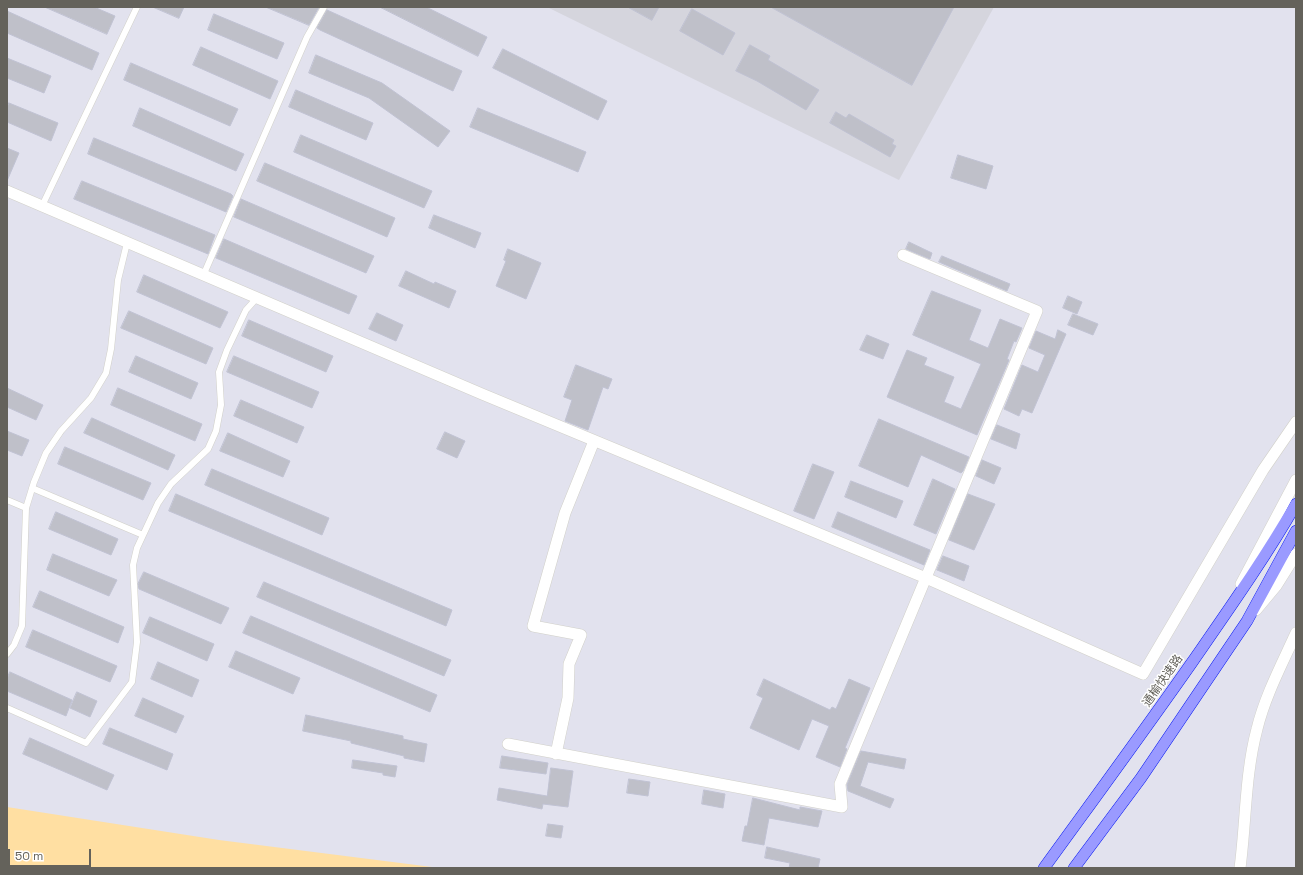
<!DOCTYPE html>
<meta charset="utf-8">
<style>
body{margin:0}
#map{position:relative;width:1303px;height:875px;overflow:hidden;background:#e2e2ee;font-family:"Space Grotesk",sans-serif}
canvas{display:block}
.frame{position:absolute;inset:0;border:8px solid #64625b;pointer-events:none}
.scale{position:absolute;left:8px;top:849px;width:83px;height:18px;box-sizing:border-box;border:2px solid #64625b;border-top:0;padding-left:5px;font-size:12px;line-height:14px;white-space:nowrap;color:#64625b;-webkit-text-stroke:3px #fff;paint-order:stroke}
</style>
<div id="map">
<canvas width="1303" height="875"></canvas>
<div class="frame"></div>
<div class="scale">50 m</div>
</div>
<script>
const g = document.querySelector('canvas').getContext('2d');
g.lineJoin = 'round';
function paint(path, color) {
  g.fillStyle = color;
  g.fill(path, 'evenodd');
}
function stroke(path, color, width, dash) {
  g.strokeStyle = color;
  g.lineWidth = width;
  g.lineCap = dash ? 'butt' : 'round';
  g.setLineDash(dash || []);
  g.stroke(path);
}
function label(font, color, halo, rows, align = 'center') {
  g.font = font + ' "Space Grotesk","Noto Sans SC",sans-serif';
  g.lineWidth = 3;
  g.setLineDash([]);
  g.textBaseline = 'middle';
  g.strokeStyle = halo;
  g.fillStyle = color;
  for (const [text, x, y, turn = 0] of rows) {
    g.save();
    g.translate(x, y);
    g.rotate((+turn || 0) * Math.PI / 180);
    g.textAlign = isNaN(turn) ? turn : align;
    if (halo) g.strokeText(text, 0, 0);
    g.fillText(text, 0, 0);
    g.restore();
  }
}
const industrial = new Path2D(`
 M547,7H994L899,180Z`);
const water = new Path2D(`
 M7,807L219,840L440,868H7Z`);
const building = new Path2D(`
 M45,7H94L115,16L107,34Z
 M153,7H184L179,18Z
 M266,7H319L309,25Z
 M380,7H426L487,37L478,56Z
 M628,7H659L652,20Z
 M771,7H954L912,85Z
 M692,9L735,33L723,55L680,31Z
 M327,10L462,71L453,91L320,30L317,28Z
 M7,11L99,53L92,70L7,33Z
 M214,14L284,43L277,59L208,30Z
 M750,45L770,56L768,60L819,90L806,110L757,81L736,71Z
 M201,47L278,81L270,99L193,65Z
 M503,49L607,101L598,120L493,68Z
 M316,55L382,83L450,131L438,147L369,98L309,73Z
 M7,58L51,76L44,93L7,78Z
 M131,63L238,109L230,126L124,80Z
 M296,90L373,123L366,140L289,107Z
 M9,103L58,123L51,141L7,122V108Z
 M140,108L244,154L236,171L133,126Z
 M478,108L586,152L578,172L470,127Z
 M836,112L846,118L849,114L894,140L892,144L896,146L890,157L830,123Z
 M301,135L432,191L424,208L294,152Z
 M94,138L231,194L233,196L226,212L88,154Z
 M7,148L19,153L7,181Z
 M958,155L993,166L986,189L951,178Z
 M265,163L395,218L387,237L257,181Z
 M82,181L215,235L208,254L74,199Z
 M241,199L374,256L366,273L234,217Z
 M434,215L481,233L475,248L429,228Z
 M224,239L357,296L349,314L216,258Z
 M909,242L932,253L930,259L906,249Z
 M508,249L541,263L526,299L496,286L506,261L504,260Z
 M942,256L1010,284L1007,291L939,262Z
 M406,271L434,284L435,282L456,291L449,308L399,286Z
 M144,275L228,312L220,328L137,292Z
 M932,291L981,310L969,340L988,348L1000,319L1022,328L1016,342L1014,341L1007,359L1009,360L977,435L887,397L907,350L927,358L924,365L954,377L944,402L961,409L981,364L913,335Z
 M1068,296L1082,302L1077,314L1063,308Z
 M129,311L213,348L206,364L121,328Z
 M377,313L403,325L396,341L369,329Z
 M1073,314L1098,324L1093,335L1068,325Z
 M249,320L333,356L326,372L242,336Z
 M1058,330L1066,334L1032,413L1022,409L1019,416L1004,409L1022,365L1038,372L1045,355L1029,348L1036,331L1055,339Z
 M867,335L889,344L883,359L860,350Z
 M136,356L198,383L191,399L129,372Z
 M234,356L319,392L312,408L227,372Z
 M576,365L612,379L608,389L603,387L588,430L565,421L572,400L564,397Z
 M7,388L43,405L36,420L7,407Z
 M118,388L202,424L195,441L111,405Z
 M241,400L304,427L297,443L234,416Z
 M92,418L175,455L168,470L84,433Z
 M879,419L969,457L963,471L961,473L921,455L908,487L859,466Z
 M997,425L1020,434L1016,449L991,439Z
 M7,431L29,440L22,456L7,450Z
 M445,432L465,441L457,458L437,449Z
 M228,433L290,461L283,477L220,451Z
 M65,447L151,483L143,500L58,464Z
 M982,460L1001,468L994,484L976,476Z
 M813,464L834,472L814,519L794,511Z
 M212,469L329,518L322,535L205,485Z
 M933,479L955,489L936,534L914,525Z
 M851,481L903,501L896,518L845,497Z
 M176,494L452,610L446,626L169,511Z
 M968,494L995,504L974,550L949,540Z
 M56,512L118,539L111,555L49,529Z
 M838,512L930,550L924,565L832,527Z
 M53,554L117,580L109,596L47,570Z
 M943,556L969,566L964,581L937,570Z
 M144,572L229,608L221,624L139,589L138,584Z
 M264,582L451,660L444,676L257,597Z
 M40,591L124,627L118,643L33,607Z
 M251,616L437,695L430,712L243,633Z
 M150,617L214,644L207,661L143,633Z
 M33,630L117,666L110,682L26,647Z
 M236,651L300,678L293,694L229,667Z
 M158,662L199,680L192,697L151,679Z
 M10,672L72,700L66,716L7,691V679Z
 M764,679L830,710L832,707L836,709L849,679L870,688L845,748L847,749L840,767L816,757L829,726L812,719L799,750L750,728L763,698L757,695Z
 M77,692L97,701L90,717L70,708Z
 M143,698L184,716L176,733L135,716Z
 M306,715L403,736V739L427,744L424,762L404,758V756L351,743V741L303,731Z
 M110,728L173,754L167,770L103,744Z
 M30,738L114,775L107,790L23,754Z
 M861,751L906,759L904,769L868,762L860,786L894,799L890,808L848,791L847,785Z
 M502,756L548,763L546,774L500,768Z
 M353,760L397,766L395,777L383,775V773L352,768Z
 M551,768L573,771L568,807L543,804L542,809L497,800L499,788L547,796Z
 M629,779L650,782L648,796L627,793Z
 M704,790L725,794L723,808L702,804Z
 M753,798L800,810V807L822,811L818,827L769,818L764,845L742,841L745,826H747Z
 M548,824L563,826L561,838L546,836Z
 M767,847L820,859L818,868H789L790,863L765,858Z`);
const service = new Path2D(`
 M42,206L137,7
 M203,276L307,37L324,7
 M32,488L143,535
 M7,500L26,508
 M7,654L14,645L22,626L26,508L34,482L46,453L61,431L91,398L106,373L111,349L118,280L127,243
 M7,708L86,743L132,682L137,642L133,565L137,548L158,503L171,484L208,449L216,431L221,405L219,372L227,350L246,310L256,299`);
const minor = new Path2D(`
 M7,191L482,394L926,578L1143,674L1263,470L1296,422
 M508,744L842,807L840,784L1037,311L903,255
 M556,754L568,698L569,664L581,635L533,626L565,513L594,441`);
const tertiary = new Path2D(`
 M1241,584L1296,480
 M1256,610L1276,586L1296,554
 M1240,868C1246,822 1245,774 1257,729C1265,696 1282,664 1296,633`);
const trunk = new Path2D(`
 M1044,868C1094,799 1144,731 1193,661C1229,609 1265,558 1296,504
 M1074,868L1141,778L1247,621L1296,531`);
const streetNames = [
 ["通榆快速路",1163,681,-55]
];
paint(industrial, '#d5d5dd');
paint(water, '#ffdfa2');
paint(building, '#bfc0c9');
stroke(building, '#c0c2d3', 1);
stroke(service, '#d1d0c9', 7);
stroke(minor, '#d1d0c9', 12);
stroke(tertiary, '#d1d0c9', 12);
stroke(trunk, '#0015f1', 12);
stroke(service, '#fff', 6);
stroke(minor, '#fff', 11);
stroke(tertiary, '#fff', 11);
stroke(trunk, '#9a9aff', 11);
label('12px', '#64625b', '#fff', streetNames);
</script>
